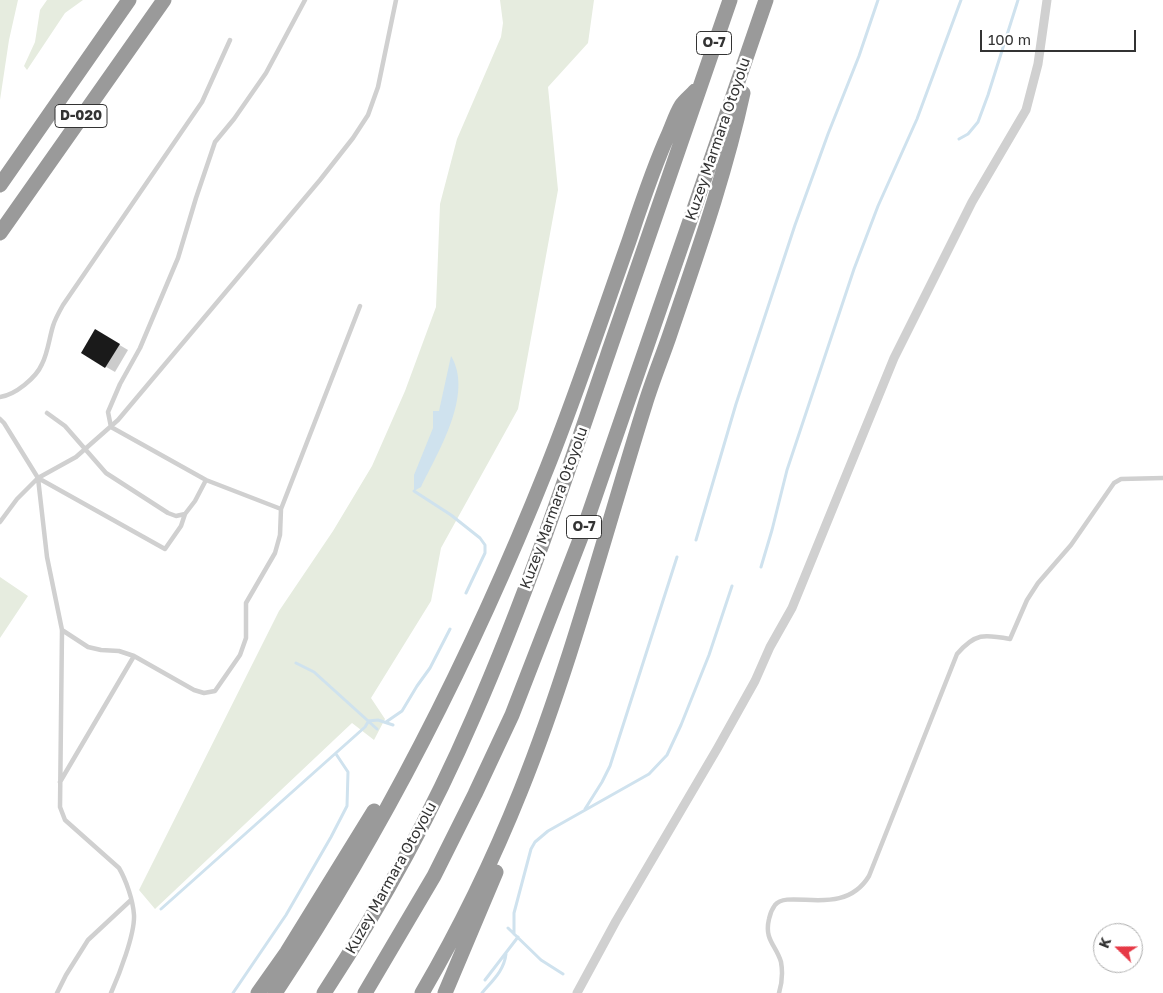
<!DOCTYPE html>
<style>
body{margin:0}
#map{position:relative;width:1163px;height:993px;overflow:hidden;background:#fff;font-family:"Golos Text",sans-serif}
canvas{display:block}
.north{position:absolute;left:1093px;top:923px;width:50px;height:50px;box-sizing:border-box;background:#fff;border:1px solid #adadad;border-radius:50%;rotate:292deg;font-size:14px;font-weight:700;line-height:20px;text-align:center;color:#333}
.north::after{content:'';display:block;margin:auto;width:18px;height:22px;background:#e63946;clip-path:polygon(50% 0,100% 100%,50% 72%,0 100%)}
.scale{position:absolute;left:980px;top:30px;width:156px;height:22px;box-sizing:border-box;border:2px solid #333;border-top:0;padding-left:6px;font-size:15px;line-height:18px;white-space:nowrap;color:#333;-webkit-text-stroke:4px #fff;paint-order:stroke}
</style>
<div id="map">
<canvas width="1163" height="993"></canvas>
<div class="north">K</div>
<div class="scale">100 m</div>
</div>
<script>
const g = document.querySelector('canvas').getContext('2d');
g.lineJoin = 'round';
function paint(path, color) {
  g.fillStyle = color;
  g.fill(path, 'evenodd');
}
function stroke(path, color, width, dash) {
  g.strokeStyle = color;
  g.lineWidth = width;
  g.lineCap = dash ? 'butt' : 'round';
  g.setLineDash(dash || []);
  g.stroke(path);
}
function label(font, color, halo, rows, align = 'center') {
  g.font = font + ' "Golos Text",sans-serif';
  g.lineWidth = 5;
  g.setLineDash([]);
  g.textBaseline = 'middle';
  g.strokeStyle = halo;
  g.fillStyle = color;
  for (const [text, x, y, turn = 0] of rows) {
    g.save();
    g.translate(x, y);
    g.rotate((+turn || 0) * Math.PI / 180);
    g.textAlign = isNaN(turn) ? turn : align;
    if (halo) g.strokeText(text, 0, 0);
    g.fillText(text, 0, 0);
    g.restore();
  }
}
const green = new Path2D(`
 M0,0H18L9,40L0,100Z
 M47,0H83L65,13L27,70L24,66L35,42L40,10Z
 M500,0H594L588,43L548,87L558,190L518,409L441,548L431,601L371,698L385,719L374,740L352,723L155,909L139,890L279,611L333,531L372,466L405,391L436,307L440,204L457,139L501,37L503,23Z
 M0,577L28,596L0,638Z`);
const water = new Path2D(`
 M451,356C474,394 438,452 421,487L414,491V475L433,428V411H439Z`);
const shadow = new Path2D(`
 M96,331L128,350L115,372L82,353Z`);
const stream = new Path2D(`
 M959,139L968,134L978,122L988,95L1018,0
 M414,491L451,515L480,538L485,545V553L466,593
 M696,540L736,404L795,225L828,134L859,56L878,0
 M761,567L772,530L787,470L854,269L878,206L917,119L961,0
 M296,663L314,672L377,729
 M368,721L378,720L393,725
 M386,722L402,711L417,686L430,668L450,629
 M585,809L602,782L610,766L677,557
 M161,909L365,727L368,722
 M508,928L541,960L563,974
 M514,934V913L531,849L535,842L548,831L649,774L667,755L681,725L709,655L732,586
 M485,980L518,937
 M233,993L286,915L331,837L347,806L348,772L336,754
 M482,993C492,981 504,971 506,954`);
const building = new Path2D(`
 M95,329L120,344L105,368L81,353Z`);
const lane = new Path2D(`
 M305,0L266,73L234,119L215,142L196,198L178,258L140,348L120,384L108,412L111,427L206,480L281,509L360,306
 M0,397C15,395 36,378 42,364C48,352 49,339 53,326C55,319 59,312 63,305L202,102L230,40
 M47,413L65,426L106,473L168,513L176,516L185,514L195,501L206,480
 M0,419L4,423L38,478L47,557L62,630L60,807L65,820L119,868C126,880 133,900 134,915C135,934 119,975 111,993
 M38,478L165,549L181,526L185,514
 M0,522L17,499L38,478L76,457L118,420L320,180L353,138L368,115L378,87L396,0
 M62,630L88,647L101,650L119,651L134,656L194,690L204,693L215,691L240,655L246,638V603L275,553L280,535L281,509
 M60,782L134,656
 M57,993L66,975L88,940L131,900
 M779,993C782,983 783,973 781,962C776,945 764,940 769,919C770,914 772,909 775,905C789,888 843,919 869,876L957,654C975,633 984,634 1010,639L1027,600L1038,583L1071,545L1114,483L1121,479L1163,478`);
const street = new Path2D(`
 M577,993L616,921L717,749L755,681L770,647L792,608L894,358L972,202L1026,110L1038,64L1047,0`);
const highway = new Path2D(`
 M0,185L129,0
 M0,233L164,0
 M258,993L287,952L374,811
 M275,993C384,829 474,651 547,468C577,393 602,317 629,241C641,205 653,168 669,133C673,124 676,114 681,106C685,100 691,96 695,91
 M324,993C381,906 432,813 473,718C526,597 568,472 610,348C649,232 689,116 730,0
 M365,993L434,876L475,794L512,715L581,537L766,0
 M422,993C460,928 493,860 521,790C571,665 605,533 645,405C652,382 661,360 669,337C696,257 725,176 743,93
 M445,993L496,872`);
const shields = [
 [714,43,35],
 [81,116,52],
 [584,527,35]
];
const shieldNames = [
 ["O-7",714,43],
 ["D-020",81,116],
 ["O-7",584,527]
];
const streetNames = [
 ["Kuzey Marmara Otoyolu",718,139,-71],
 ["Kuzey Marmara Otoyolu",554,508,-70],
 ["Kuzey Marmara Otoyolu",391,878,-61]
];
paint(green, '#e6ecdf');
paint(water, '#cfe2ee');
paint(shadow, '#0003');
stroke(stream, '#cfe2ee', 3);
paint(building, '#1a1a1a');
stroke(lane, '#d0d0d0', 4.5);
stroke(street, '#d0d0d0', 9);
stroke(highway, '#9a9a9a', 15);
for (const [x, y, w] of shields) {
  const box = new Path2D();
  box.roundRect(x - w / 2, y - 11.5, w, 23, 4);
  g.fillStyle = '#fff';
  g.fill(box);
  stroke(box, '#333', 1);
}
label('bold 14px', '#333', null, shieldNames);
label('15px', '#333', '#fff', streetNames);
</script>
